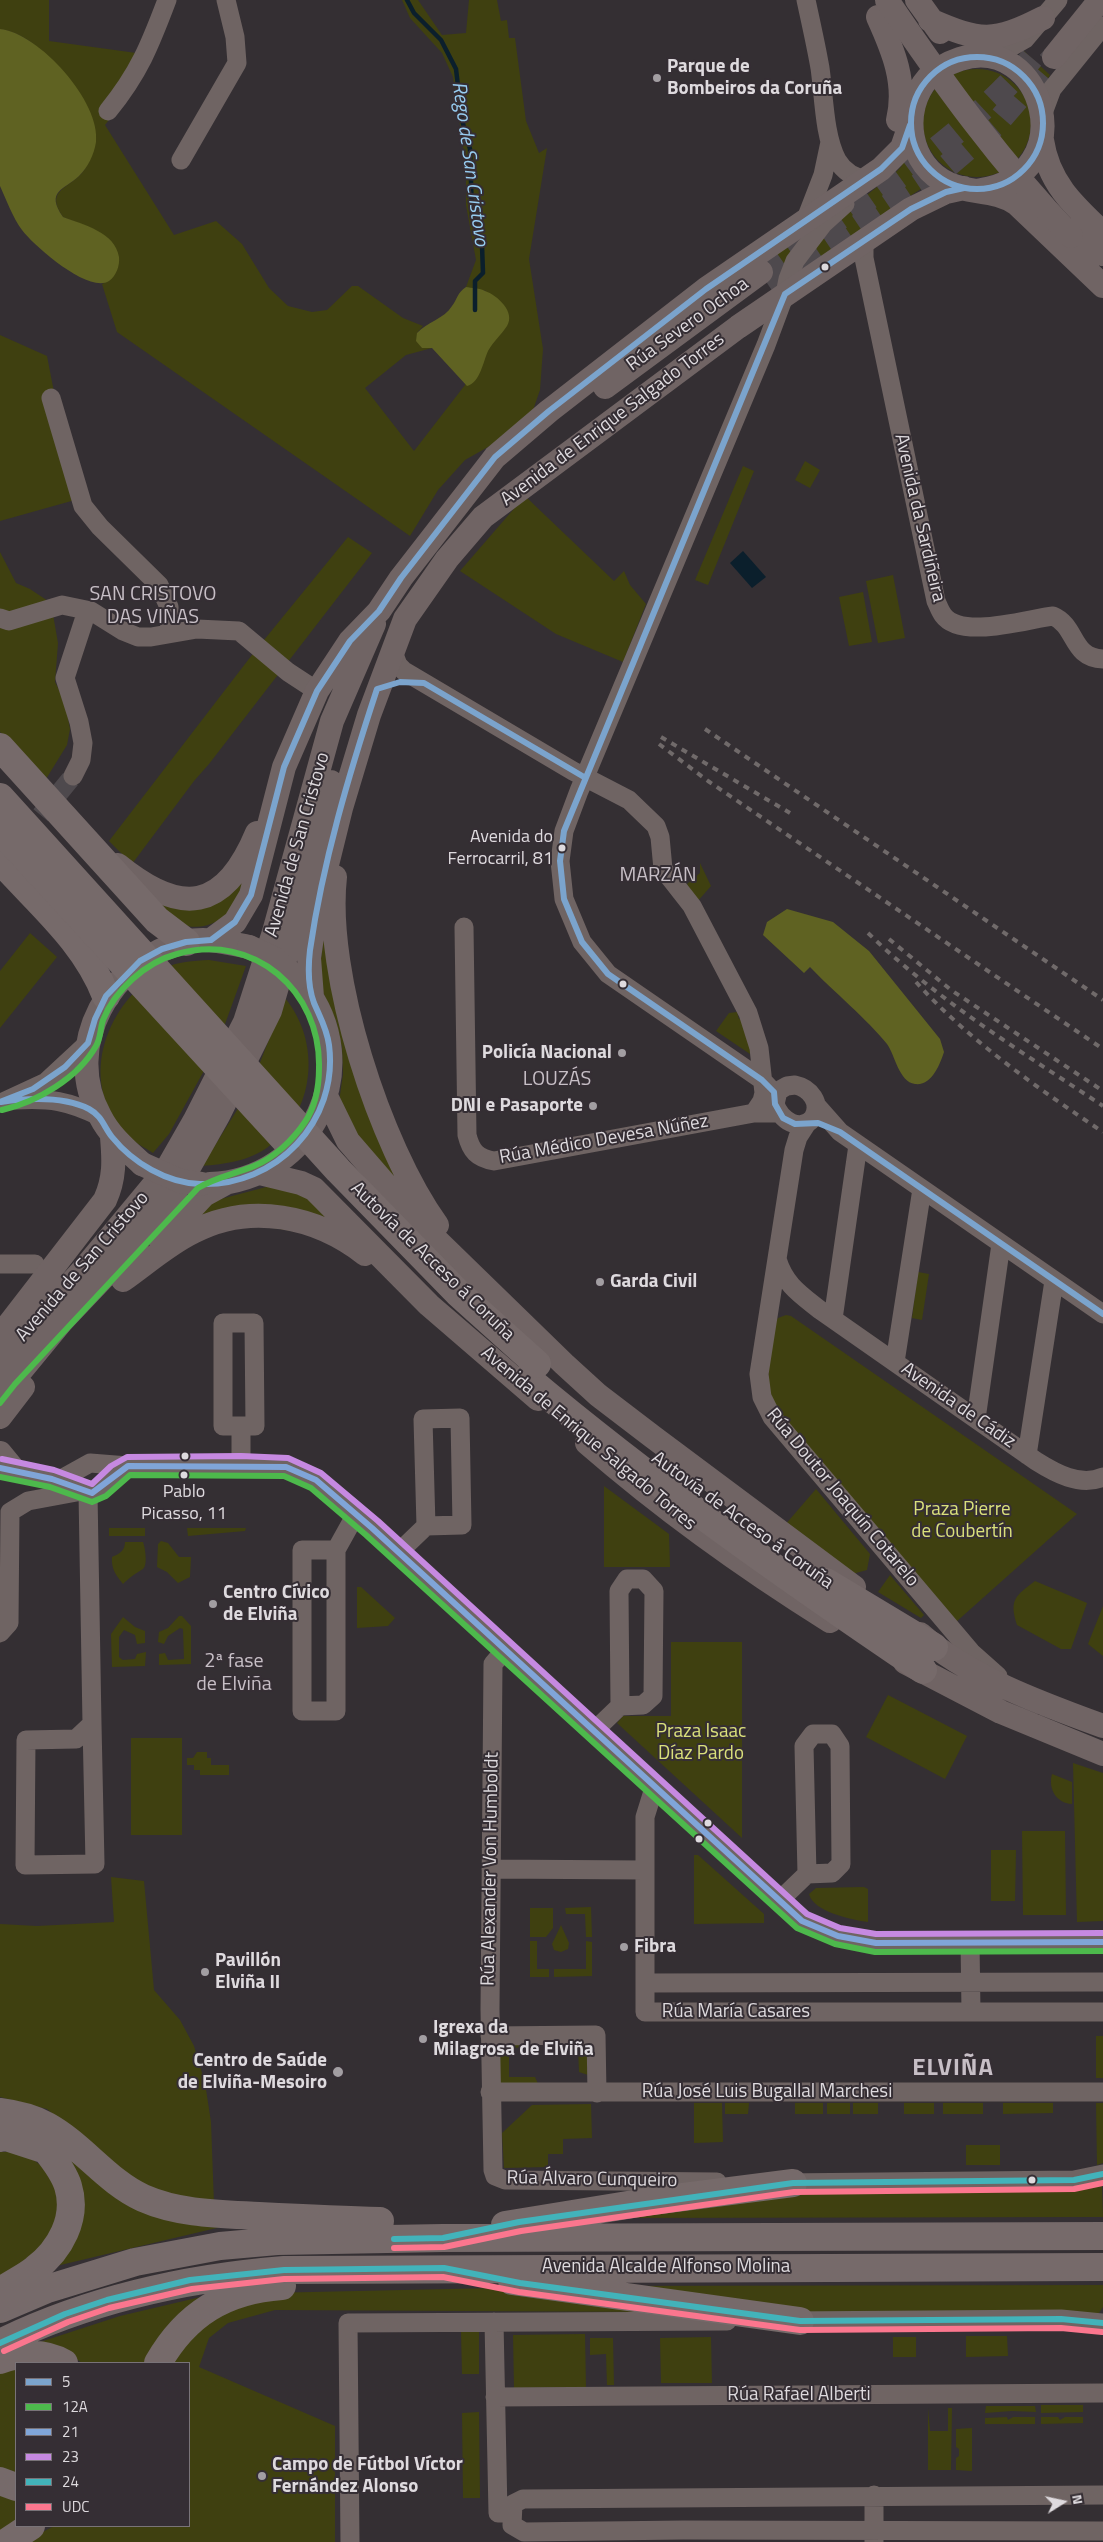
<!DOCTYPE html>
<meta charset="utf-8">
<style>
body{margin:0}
#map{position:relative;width:1103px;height:2542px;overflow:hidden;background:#342f33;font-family:"Titillium Web",sans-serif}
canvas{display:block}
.legend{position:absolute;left:15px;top:2362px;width:175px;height:165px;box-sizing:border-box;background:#352e34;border:1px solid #797378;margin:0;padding:6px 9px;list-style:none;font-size:15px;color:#dedade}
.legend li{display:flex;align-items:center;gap:10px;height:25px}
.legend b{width:25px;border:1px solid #797378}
.north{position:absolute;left:1038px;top:2477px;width:50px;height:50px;-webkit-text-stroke:4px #352e34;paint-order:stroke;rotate:80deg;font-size:14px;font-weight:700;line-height:20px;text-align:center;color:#dedade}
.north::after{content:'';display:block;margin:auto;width:18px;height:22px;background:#dedade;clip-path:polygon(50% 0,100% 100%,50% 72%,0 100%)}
</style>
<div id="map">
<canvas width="1103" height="2542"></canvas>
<ul class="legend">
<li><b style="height:6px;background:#7ba4cd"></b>5</li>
<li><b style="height:6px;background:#4db94c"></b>12A</li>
<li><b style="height:6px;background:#80a5d8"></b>21</li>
<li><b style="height:6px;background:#c689e1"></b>23</li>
<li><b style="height:6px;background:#42b3ba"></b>24</li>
<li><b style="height:6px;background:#fb768e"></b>UDC</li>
</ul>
<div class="north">N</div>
</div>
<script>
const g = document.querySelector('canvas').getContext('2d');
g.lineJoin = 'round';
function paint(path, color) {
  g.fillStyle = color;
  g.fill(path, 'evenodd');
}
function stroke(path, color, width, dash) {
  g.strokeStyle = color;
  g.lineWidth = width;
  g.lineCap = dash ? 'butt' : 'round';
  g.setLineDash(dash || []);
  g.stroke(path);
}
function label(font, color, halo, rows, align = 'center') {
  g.font = font + ' "Titillium Web",sans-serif';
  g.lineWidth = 4;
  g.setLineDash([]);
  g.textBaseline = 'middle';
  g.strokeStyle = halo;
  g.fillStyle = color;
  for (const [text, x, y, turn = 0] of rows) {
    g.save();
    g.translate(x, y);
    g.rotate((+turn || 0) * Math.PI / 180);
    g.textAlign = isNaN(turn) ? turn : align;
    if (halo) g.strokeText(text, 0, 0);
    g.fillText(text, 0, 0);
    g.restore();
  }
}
const green = new Path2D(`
 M0,0H49V41L151,55L131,92L105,125L174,235L216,221L242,244L269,288L288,306L312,312L327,310L352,286H358L403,318L423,326L417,333L422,348H432L406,355L365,388L414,451L465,385L486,291L466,287L476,260L466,205V168L453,77L442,53L410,18L402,0H418L442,35L466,33L469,0H497L501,21L507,20L509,38H515L526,121L539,153L547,148L529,259L543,349L540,390L533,410L495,443L465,460L438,490L410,536L117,332L102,284L110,280L108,238L93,229L63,217C46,192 64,190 79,176C88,168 92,154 95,143C101,121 54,60 37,47C27,38 14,31 0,29Z
 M1024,51L1050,75L1044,85L1035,70L1018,57Z
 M923 123a54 54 0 1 1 108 0a54 54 0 1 1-108 0Z
 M908,153L930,183L910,196L893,175L901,167Z
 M885,181L902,202L797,277L799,269C827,233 848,208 885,181Z
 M805,233L779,290L760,262Z
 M0,335L47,356L75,500L0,521Z
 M805,461L820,470L810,488L795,480Z
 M743,466L754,471L708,585L695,580Z
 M525,496L614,581L624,571L630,585L646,604L623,662L556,634L460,571Z
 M348,537L372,553L209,764L194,781L132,864L109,841L255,651Z
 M0,552L16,583L30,589L51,603L58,643L55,682L65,702L70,729L67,745L46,779L0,732Z
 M893,575L905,638L878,643L866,581Z
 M863,592L872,642L849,646L839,597Z
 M700,863L711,886L697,902L687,884L700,873Z
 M251,864C246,877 242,897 234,907C218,927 189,935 168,916C164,912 161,904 158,899L172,904Z
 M326,920L422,1214L372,1161L339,1102L343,1074L342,1048L336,1021L318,982Z
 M30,933L57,957L0,1028V971Z
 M209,960L246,966L216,1049L169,1134L153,1153C144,1147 133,1142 125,1133C76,1080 107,1001 164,969C177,961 194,961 209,960Z
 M285,998C322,1043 315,1112 268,1147C249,1161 225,1164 202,1166L249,1091Z
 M737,1012L739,1019L744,1017L754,1048L750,1054L716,1031L729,1013Z
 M270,1186L302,1192L356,1242L215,1218L188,1216L213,1201Z
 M918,1272L929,1274L922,1320L912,1318Z
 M786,1315L791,1316L1077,1514L956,1622L776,1410C762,1382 771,1353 775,1323L778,1318Z
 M604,1486L669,1534L670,1567H604Z
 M816,1489L870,1554L867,1570L852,1574L784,1526Z
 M109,1528H145V1536H109Z
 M187,1528H246L245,1531L188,1536Z
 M161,1541L168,1543L179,1557H191L190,1577L178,1583L167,1572L157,1567L158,1544Z
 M125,1542H143C145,1547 148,1565 143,1569C135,1574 130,1577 123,1584C116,1575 111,1569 112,1557C119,1554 125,1551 125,1542Z
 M890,1575L924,1615L921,1618L878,1592Z
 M1035,1581L1087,1603L1071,1649H1061L1017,1625C1009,1600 1015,1596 1035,1581Z
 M357,1587H361L395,1618L388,1626L357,1628Z
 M1103,1606V1656L1088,1644Z
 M179,1616H182L191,1626V1664L159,1665V1654L165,1653L168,1660L184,1659L183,1629L180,1628L168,1636L164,1644L158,1642L159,1632L168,1628Z
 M123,1617L135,1627L145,1631V1643L137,1644L135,1635L124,1630L119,1637V1657L123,1660L135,1659L137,1654L146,1652L145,1666L112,1667L111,1634Z
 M671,1642H742V1838L617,1723L623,1716H671Z
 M888,1695L967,1736L945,1779L866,1737Z
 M131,1738H182V1835H131Z
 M197,1752H207V1758H211V1765H229V1775H200V1770H194V1765H187V1758H193Z
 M1073,1763L1103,1773V1921L1077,1922Z
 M1052,1774L1072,1782V1804C1056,1803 1048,1789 1052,1774Z
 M1022,1831H1065L1066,1915H1023Z
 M991,1850H1016L1015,1901H991Z
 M694,1855H698L764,1914V1923L694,1924Z
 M111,1877L144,1881L154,1990L180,2020L194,2046L205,2083L211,2122L214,2204L155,2191L120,2171L47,2109L0,2097V1924L37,1926L114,1922Z
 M864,1887L868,1889V1922C853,1920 813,1912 809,1894L816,1888Z
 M591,1907L592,1937H586L585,1914H566L565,1908Z
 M530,1908H553V1928L546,1937H530Z
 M561,1925L569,1943L568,1949L561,1952L554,1950L552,1944Z
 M530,1941H537V1969H549V1977H530Z
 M586,1941L592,1942V1976L554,1977V1969H586Z
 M1096,2036H1103V2078H1096Z
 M587,2039L588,2075L579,2072L578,2047H552L548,2043Z
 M500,2040L538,2043L534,2047L509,2048V2077H535L538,2084H500Z
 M694,2103H722L723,2142L694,2143Z
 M725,2103H749L748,2114H725Z
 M795,2103H823V2114H795Z
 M827,2103H850V2114H827Z
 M853,2103H878V2114H853Z
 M904,2103H934V2114H904Z
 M943,2103H983V2114H943Z
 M1003,2103H1053V2113L1003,2114Z
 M1096,2103H1103V2163L1097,2165Z
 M591,2104L592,2138L563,2139V2154H548V2167L504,2168L502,2133L532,2105Z
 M12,2119L225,2226L52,2267L79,2198Z
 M966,2145H1000V2165H966Z
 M0,2152H23L51,2173L60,2207L49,2240L0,2282Z
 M1102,2186L1103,2217L614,2218L794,2191L1077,2190Z
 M1103,2285V2307L1099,2313L798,2315L595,2286Z
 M496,2288L657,2312L275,2310L228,2323L209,2338L199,2367L335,2426V2542H24L54,2526H189V2363H166L189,2329L265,2293Z
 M205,2296L146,2363H82L68,2353L34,2344L120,2316Z
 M461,2332H479V2374H462Z
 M585,2334L586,2387L514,2388L513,2335Z
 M966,2336H1007L1008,2356L966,2357Z
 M711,2337L712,2383H661L660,2338Z
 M893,2337H916V2357H893Z
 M590,2338H613L614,2385H607L606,2354L590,2355Z
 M16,2367V2476L0,2471V2369Z
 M1041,2405H1083V2412L1041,2413Z
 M986,2406H1035L1036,2412L1012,2411L985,2413Z
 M928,2408L930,2431H948V2408H952L951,2470H928Z
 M479,2412L480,2498H463L462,2413Z
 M1007,2417L1008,2420L1013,2417H1035V2424H985V2418Z
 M1041,2417H1058L1060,2420L1065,2417H1083V2423L1041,2424Z
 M972,2428V2471L956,2470V2458L959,2456V2449L956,2447V2429Z
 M0,2494L16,2499V2524L0,2537Z`);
const forest = new Path2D(`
 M0,29C39,33 101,102 96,142C94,155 88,167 79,176C64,190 45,191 63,217C84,225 115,232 119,257C120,266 116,276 109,281C89,294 34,246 22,230C13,218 6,199 0,186C0,179 0,163 0,155C0,113 0,71 0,29Z
 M466,287C472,288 480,288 485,291C497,295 516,312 507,326C501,335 493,342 488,351C483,362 480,383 467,386L432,348H422L416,341L417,333C427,322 444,319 452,306C458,298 457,293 466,287Z
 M787,909L833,922L869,951L940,1039L944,1052C940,1064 932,1086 915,1084C899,1082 895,1055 887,1044C867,1019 833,991 810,967L804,973L763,935L767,922Z`);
const water = new Path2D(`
 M743,551L766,577L752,588L730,563Z`);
const stream = new Path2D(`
 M407,0L414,13L441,40L456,69L462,120L470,149L472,215L482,245L483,273L475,281V310`);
const minorTunnel = new Path2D(`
 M23,837L73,776`);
const majorTunnel = new Path2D(`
 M761,272C854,206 958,146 1032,58
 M769,286L946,167L995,125L1054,57`);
const minor = new Path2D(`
 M806,0C811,23 816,45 820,68C824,96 824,136 837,160C844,172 854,178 868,180
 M992,58L1025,39L1058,0
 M108,111C139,73 150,45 167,0
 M1043,113L1052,89L1103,26
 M181,160L237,63L235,37L226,0
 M806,219L823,175L830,142
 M868,239L864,246V258L936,601C938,605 940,611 943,615C961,640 1027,619 1053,616C1077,626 1071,658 1103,659
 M51,398L83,506L100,527L159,585L169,607L170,632
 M0,618L9,621L62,605L91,611L123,631L138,637H151L197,629L239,631L288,672L317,691
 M393,652L398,665L404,671L573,771L629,800L656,826L660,837L663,869L692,906L748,1013L759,1048L764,1093L762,1101L754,1113
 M73,776L81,760L83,743L79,722L65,678L85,617L91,611
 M464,927L467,1135C471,1151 477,1158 494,1161L754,1113H778
 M795,1085C810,1088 822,1103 813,1118C800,1134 780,1119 775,1104L778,1091L787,1086Z
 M776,1095L762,1080L608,974L582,942L564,899L560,861L564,831L579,791L766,345L785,294L788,279L795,261L823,224L845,204
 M16,1100C50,1098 68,1101 99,1116
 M5,1101L46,1082L88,1043
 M817,1106L840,1132L1103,1314
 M807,1123L798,1137L794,1150L759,1374L762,1397L772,1417L971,1652L998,1676
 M777,1259C785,1285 800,1294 820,1310L1036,1461C1055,1473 1080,1487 1103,1477
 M0,1264H35
 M833,1319L858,1145
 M223,1323H254L255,1426H223Z
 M895,1362L922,1189
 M460,1418L462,1525L426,1526L423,1419Z
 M976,1419L1001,1244
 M241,1426V1465
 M1027,1455L1054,1281
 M1,1468L64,1483
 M52,1479L63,1478L90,1463L128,1466L241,1465L286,1467L316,1480L372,1528L802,1921C828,1935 847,1940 876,1943L1103,1942
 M79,1488L88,1493L97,1492L113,1474L128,1466
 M88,1493L92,1724
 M336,1550H302V1711H336V1550L356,1514
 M399,1552L426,1526
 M627,1579H643L654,1591L653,1696L643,1705L620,1706L619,1591Z
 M0,1633L9,1623L10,1512L28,1501L82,1491
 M505,1650L493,1664L490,2009L493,2170L495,2176L505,2180L717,2182
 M92,1724L95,1864L25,1865L26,1740L76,1739Z
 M594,1731L620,1706
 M813,1734H832L840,1746L841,1864L832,1873L807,1874L804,1746Z
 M491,1869L645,1870
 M779,1901L807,1874
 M970,1942L971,2012
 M1103,1982L645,1983V2012H1103
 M645,1983V1817L654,1788
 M490,2036L596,2035L597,2093
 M490,2092H1103
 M782,2183L1074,2180L1103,2174
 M787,2321L1061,2319L1103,2323
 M494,2322L498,2513H512
 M495,2397L1103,2393
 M874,2495V2542
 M1103,2495L523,2499L513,2504L512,2525L524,2532L683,2530L1103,2531
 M350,2542L348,2323L727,2321`);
const major = new Path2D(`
 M917,0L940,32
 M878,17C893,50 907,83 898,120
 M930,20C980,42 994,43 1043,18
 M1054,57L1100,0
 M1042,140C1048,182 1073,205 1103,233
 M981,190C1084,175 1044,32 960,59C948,63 937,69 928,78C900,110 908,166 949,184C971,194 996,189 1017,204L1103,286
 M1077,229L1103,254
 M605,387L761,272
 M118,865C181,916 224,912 257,833
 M335,877C324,974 380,1146 437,1225
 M211,940L235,922L251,895L284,767L317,691L350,641L379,611L401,578L495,457L549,411L706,289L881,169L902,148L910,125
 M312,997L309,958L316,909L341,808L369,715L405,619L447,559L483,517L738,327L911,209L946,192L964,188
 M326,1096L348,1141L418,1222L564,1364L598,1395L653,1437L854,1587
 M142,1164C126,1149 110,1136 100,1116C61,1046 111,959 185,942C207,937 228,943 249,947
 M260,1173L301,1183L314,1189L429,1305L538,1399
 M210,1184C312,1180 367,1066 303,985
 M161,1241L204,1195L226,1183
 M123,1280C146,1264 168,1244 193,1232C250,1202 316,1216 365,1254
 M0,1336L105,1200C115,1178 114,1160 112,1137
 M0,1365L36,1321L84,1269L167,1169L195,1120L245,1022L274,932L332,721L374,624
 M0,1396L61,1322L134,1245L175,1192L219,1114L270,1011L297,918L316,833L331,782
 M0,1417L23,1387
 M587,1443C663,1509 745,1568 830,1621
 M0,1453L14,1470
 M920,1634C968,1677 1043,1704 1103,1726
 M905,1662L1001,1712L1103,1754`);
const highway = new Path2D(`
 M0,747L157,920L186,942
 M0,860C39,904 85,941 106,996
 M527,1378C653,1484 787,1578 923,1670
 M826,1582L934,1647
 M0,2112C16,2114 33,2118 47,2126C83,2146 106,2181 143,2198C179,2214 221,2214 259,2216C299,2218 339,2220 380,2221
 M0,2138L6,2137L46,2150C54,2160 64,2173 68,2186C78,2218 60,2250 35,2269C24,2278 11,2283 0,2292
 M505,2225L652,2201L793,2183
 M512,2281L800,2321
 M0,2309L47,2289L135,2262L220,2246L277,2241L443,2238L1103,2236
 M0,2343C90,2299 185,2278 284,2270L1103,2267
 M0,2360C20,2352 45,2352 64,2363
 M158,2363C186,2314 225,2290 282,2286
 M0,2481L16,2487
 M7,2542L31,2526`);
const rail = new Path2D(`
 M705,729L1103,1000
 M661,737L790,813
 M659,744L708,781L1103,1049
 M868,933C938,1001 1022,1052 1103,1106
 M889,939L951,990L1103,1091
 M916,982C966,1038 1040,1090 1103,1132`);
const majorBridge = new Path2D(`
 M887,0C943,83 1001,163 1071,236
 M249,947L275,959L297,978
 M142,1164L180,1181L201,1184`);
const highwayBridge = new Path2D(`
 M0,797L338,1170L458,1293L537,1364
 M0,830L285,1140`);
const bus1 = new Path2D(`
 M911 123a66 66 0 1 1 132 0a66 66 0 1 1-132 0Z
 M964,188L946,192L911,209L785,294L564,831L560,861L564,899L582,942L608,974L762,1080L774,1092L775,1104L783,1118L795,1124L818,1123L840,1132L1103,1314
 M0,1102L33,1089L65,1067L88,1043L95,1019L106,996L140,961L162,949L186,942L211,940L235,922L251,895L284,767L317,691L350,641L379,611L401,578L495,457L549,411L706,289L881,169L902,148L910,125
 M1,1102C29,1098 63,1096 89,1109C102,1116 104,1127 112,1137C133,1163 167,1183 200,1184C276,1187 339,1121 329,1045C327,1029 320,1017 314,1003C308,987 308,967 310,950C323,861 349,774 377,689L400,682L424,683L584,777`);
const bus2 = new Path2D(`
 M0,1403L15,1384L198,1188C216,1177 235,1174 254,1166C274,1158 293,1140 305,1122C315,1107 319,1087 319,1068C321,991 254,932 177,954C146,962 115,990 103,1020C100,1029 101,1038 96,1046C78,1078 37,1102 2,1110
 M0,1477L50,1487L92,1502L106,1496L130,1475L284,1476L311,1488L366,1535L797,1928L835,1944L875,1952L1103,1951`);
const bus3 = new Path2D(`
 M0,1468L52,1479L92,1493L128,1466L286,1467L316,1480L372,1528L802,1921L838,1936L876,1943L1103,1942`);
const bus4 = new Path2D(`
 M2,1459L54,1470L92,1484L111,1466L127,1457L241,1456L288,1458L321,1473L378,1521L807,1914L840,1928L876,1934L1103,1933`);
const bus5 = new Path2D(`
 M394,2239L443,2238L519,2222L793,2183L1074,2180L1103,2174
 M0,2343L65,2314L107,2300L190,2280L284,2270L444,2268L520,2283L800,2321L1061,2319L1103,2323`);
const bus6 = new Path2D(`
 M394,2248L444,2247L521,2231L794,2192L1074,2189L1103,2183
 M4,2351L68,2322L109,2308L192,2289L284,2279L443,2277L519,2292L800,2330L1061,2328L1102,2332`);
const markers = [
 [657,78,5,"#a29ea2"],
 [825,267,4.5,"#dedade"],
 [562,848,4.5,"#dedade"],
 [623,984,4.5,"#dedade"],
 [622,1053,5,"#a29ea2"],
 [593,1106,5,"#a29ea2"],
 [600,1282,5,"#a29ea2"],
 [185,1456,4.5,"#dedade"],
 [184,1475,4.5,"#dedade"],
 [213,1604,5,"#a29ea2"],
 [708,1823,4.5,"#dedade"],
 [699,1839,4.5,"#dedade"],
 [624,1947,5,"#a29ea2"],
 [205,1972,5,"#a29ea2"],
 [423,2039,5,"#a29ea2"],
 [338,2072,6,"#a29ea2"],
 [1032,2180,4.5,"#dedade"],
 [262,2476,5,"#a29ea2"]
];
const busNames = [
 ["Avenida do",553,838],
 ["Ferrocarril, 81",553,860],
 ["Pablo",184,1493,"center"],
 ["Picasso, 11",184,1515,"center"]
];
const poiNames = [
 ["Parque de",667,67],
 ["Bombeiros da Coruña",667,89],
 ["Policía Nacional",612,1053,"right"],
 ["DNI e Pasaporte",583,1106,"right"],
 ["Garda Civil",610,1282],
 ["Centro Cívico",223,1593],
 ["de Elviña",223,1615],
 ["Fibra",634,1947],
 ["Pavillón",215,1961],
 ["Elviña II",215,1983],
 ["Igrexa da",433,2028],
 ["Milagrosa de Elviña",433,2050],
 ["Centro de Saúde",327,2061,"right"],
 ["de Elviña-Mesoiro",327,2083,"right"],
 ["Campo de Fútbol Víctor",272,2465],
 ["Fernández Alonso",272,2487]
];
const streetNames = [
 ["Rúa Severo Ochoa",688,325,-36],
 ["Avenida de Enrique Salgado Torres",613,420,-37],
 ["Avenida da Sardiñeira",919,518,77],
 ["Avenida de San Cristovo",298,845,-74],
 ["Rúa Médico Devesa Núñez",604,1140,-10],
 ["Autovía de Acceso á Coruña",432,1262,44],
 ["Avenida de San Cristovo",83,1267,-49],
 ["Avenida de Cádiz",958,1406,35],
 ["Avenida de Enrique Salgado Torres",588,1439,40],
 ["Rúa Doutor Joaquín Cotarelo",842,1498,50],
 ["Autovía de Acceso á Coruña",742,1521,36],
 ["Rúa Alexander Von Humboldt",491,1869,-89],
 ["Rúa María Casares",736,2012],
 ["Rúa José Luis Bugallal Marchesi",767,2092],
 ["Rúa Álvaro Cunqueiro",592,2180,1],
 ["Avenida Alcalde Alfonso Molina",666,2267],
 ["Rúa Rafael Alberti",799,2395]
];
const parkNames = [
 ["Praza Pierre",962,1510],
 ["de Coubertín",962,1532],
 ["Praza Isaac",701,1732],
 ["Díaz Pardo",701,1754]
];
const waterNames = [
 ["Rego de San Cristovo",469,164,82]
];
const neighbourhoodNames = [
 ["SAN CRISTOVO",153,595],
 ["DAS VIÑAS",153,618],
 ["MARZÁN",658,876],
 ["LOUZÁS",557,1080],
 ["2ª fase",234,1662],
 ["de Elviña",234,1685]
];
const districtNames = [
 ["ELVIÑA",953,2069]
];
paint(green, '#3f4010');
paint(forest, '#5f6222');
paint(water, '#0b1f2c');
stroke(stream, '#0b1f2c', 4.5);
stroke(minorTunnel, '#4e494d', 19, [19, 9]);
stroke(majorTunnel, '#4e494d', 24, [24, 12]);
stroke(minor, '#6f6463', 19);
stroke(major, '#706464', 24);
stroke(highway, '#766a6a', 28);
stroke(rail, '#706a6a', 4, [6, 6]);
stroke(majorBridge, '#706464', 24);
stroke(highwayBridge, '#766a6a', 28);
stroke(bus1, '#7ba4cd', 6);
stroke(bus2, '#4db94c', 6);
stroke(bus3, '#80a5d8', 6);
stroke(bus4, '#c689e1', 6);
stroke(bus5, '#42b3ba', 6);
stroke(bus6, '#fb768e', 6);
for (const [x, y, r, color] of markers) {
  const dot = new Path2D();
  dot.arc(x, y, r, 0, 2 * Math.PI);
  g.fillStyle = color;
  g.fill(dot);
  stroke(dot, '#352e34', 2);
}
label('18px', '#dedade', '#352e34', busNames, 'right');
label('bold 19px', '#dedade', '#352e34', poiNames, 'left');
label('19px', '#dedade', '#352e34', streetNames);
label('19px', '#dae07b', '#352e34', parkNames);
label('italic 20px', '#97cdf1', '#352e34', waterNames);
label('20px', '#c7bfc6', '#352e34', neighbourhoodNames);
g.letterSpacing = '1px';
label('bold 24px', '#c7bfc6', '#352e34', districtNames);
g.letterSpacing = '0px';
</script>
